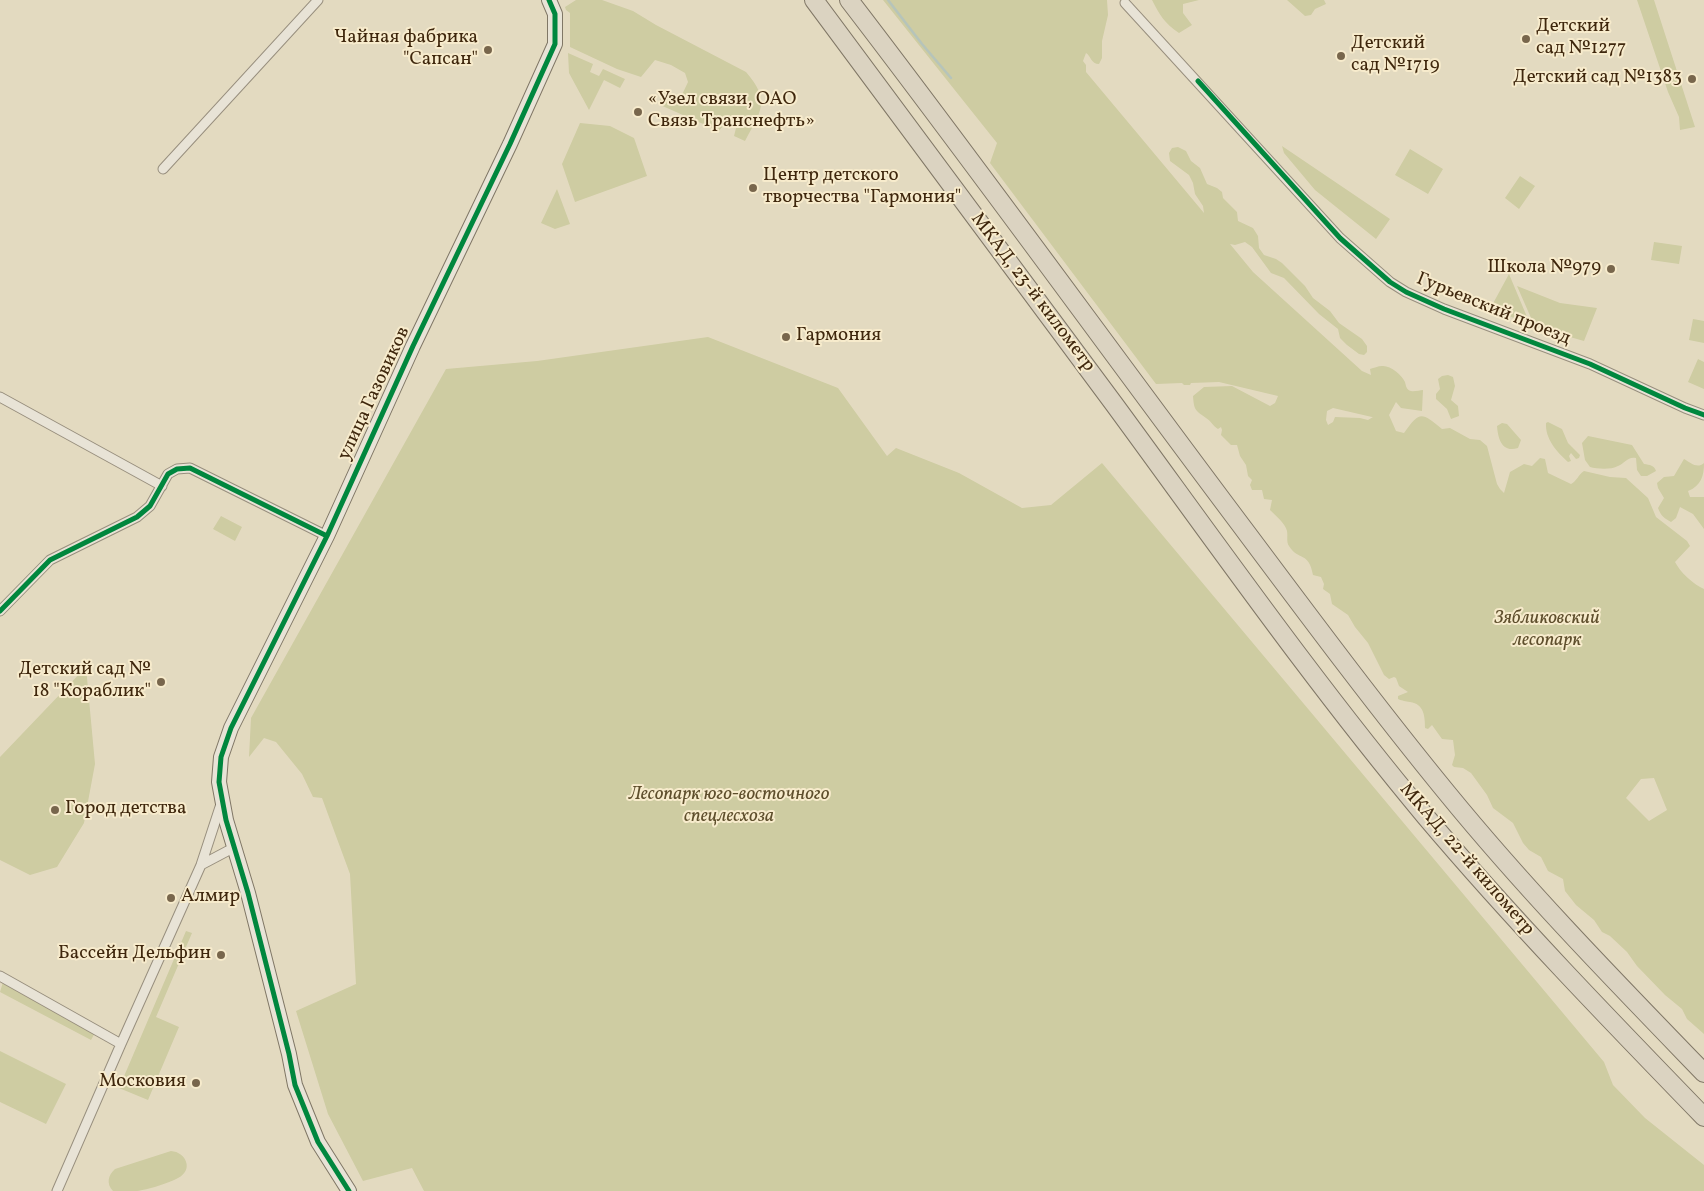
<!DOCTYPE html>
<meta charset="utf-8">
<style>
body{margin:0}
canvas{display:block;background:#e3dac0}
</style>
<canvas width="1704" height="1191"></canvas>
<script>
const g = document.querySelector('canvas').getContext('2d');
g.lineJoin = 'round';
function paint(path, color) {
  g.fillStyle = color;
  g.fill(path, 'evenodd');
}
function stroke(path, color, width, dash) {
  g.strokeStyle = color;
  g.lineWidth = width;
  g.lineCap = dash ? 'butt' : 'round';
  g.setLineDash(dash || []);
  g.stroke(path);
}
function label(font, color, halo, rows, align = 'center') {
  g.font = font + ' Vollkorn,serif';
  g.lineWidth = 4;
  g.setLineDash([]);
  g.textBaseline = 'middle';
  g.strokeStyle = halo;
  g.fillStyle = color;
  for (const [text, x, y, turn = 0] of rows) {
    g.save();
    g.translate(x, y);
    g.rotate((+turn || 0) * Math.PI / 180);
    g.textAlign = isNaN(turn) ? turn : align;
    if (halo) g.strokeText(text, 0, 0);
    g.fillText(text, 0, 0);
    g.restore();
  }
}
const green = new Path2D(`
 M576,0H602L633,11L656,25L746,72C771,101 761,111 745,141L734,136L738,120L730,117L719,131L658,104L663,92L680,99L688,82L685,73L671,65L655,60L641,77L617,69L570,47V13L566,10L565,7Z
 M883,0H1107L1108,15L1102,41V58L1099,64C1091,64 1091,56 1086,53L1083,61L1086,65V72L1204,213L1203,206L1195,194L1193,183L1189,175L1170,161L1169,153L1172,148L1178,147L1186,151L1191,161L1200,168L1207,184L1217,188L1222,192L1223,198L1237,212L1238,221L1253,228L1258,236L1259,248L1264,255L1276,259L1282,263L1305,286L1313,298L1330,311L1339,323L1362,339L1367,346V352L1364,355L1359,354L1347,345L1340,338L1338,329L1319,314L1284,278L1271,273L1252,247L1245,242L1235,245L1230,244L1253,272L1362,371L1371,375L1370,369C1374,368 1378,366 1382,366C1390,365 1402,375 1405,382C1406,385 1406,390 1411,391C1414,392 1420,390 1423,390L1422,411L1401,408L1396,402L1389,415L1396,431L1404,433C1420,411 1421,412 1442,429L1450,428L1470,439L1480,440L1487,446L1497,484L1500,489L1504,493L1510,472L1524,464L1532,466L1540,458L1545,459L1548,473L1571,484C1577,481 1578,475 1584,471L1610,477L1626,478L1648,498L1656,517L1687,541L1690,546L1675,562C1680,572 1694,585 1704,589V1034L1687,1019L1682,1009L1665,995L1637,966L1627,952L1610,936L1602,932L1594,920L1576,905L1565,891L1563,879L1548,871L1541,857L1529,850L1523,843L1513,823L1493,808L1487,795L1471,773L1463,768L1454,767L1452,765L1455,755L1453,740L1442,739L1432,725L1428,729L1425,728C1425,716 1424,704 1410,702C1405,701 1403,701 1398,699V696L1408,692L1399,686L1396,678L1394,677L1389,679L1384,675L1368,643L1355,627L1348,615L1332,604L1330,594L1323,589L1324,584L1321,577L1313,575C1309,551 1298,561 1289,546C1286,542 1288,536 1287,531C1285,523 1276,516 1270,510L1272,500L1264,499L1262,490H1252L1250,485L1252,480L1248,476L1246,465L1240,456L1237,445H1231L1221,435L1222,430L1221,427L1218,429C1213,426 1211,421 1206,418C1195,410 1194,410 1193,396L1204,387L1232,386L1270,406L1275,403L1278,396L1219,382L1191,383L1190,385H1184L1182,383L1156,384L990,163L997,143ZM1333,408L1372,417H1373L1368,420L1360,418L1335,417L1333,422L1328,425L1326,420L1327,411ZM1654,778L1667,810L1649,821L1626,798L1641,779Z
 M1152,0H1199L1183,4V13L1192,25L1179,33C1165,24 1159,14 1152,0Z
 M1287,0H1324L1326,4L1315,9L1311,15L1305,16Z
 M1637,0H1654L1695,127L1680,130L1679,117L1668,92Z
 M568,53L593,64L590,72L599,76L603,69L625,79L620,88L604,80L589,110L569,73Z
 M580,123L610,126L634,138L647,176L575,202L562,164Z
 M1282,146L1390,219L1376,239L1315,190L1284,153Z
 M1410,149L1443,169L1428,194L1395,175Z
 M1520,176L1535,186L1519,209L1505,198Z
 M557,189L570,224L555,229L541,223Z
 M1654,242L1682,246L1679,264L1651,260Z
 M1509,274L1530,324L1490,309Z
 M1517,286L1560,303L1597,308L1584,341L1535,327Z
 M1693,319L1704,321V343L1689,340Z
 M708,337L838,388L887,456L896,448L959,473L1022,508L1051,505L1102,463L1604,1062L1613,1085L1645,1118L1704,1165V1191H424L412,1168L363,1181L328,1114L296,1011L356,984L350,874L322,798L313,797L302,774L276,742L264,738L249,757L251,718L446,369L537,361Z
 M1698,359L1704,362V389L1688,382Z
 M1448,375L1453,377L1455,386L1451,400L1458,406L1459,416L1451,419L1447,409L1436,399V394L1440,389L1438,379L1442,376Z
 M1548,422L1562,429L1568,443L1580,455L1579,458L1576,459L1571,453L1569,456L1571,461L1568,462C1557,452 1545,439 1546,423Z
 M1502,423L1507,424L1521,440L1518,448C1502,453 1498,439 1497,426Z
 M1588,436L1632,445L1644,464C1650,465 1654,465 1656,471L1647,476H1641L1637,470L1636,458C1628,456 1625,463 1618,466C1611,470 1597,469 1590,467L1585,460L1582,443Z
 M1684,459C1691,463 1697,469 1704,463C1704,476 1701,486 1688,491L1690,497H1704V529L1693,514L1680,507L1676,518L1671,522C1664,518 1661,516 1658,508L1664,498L1658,488L1657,483L1664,477L1674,476Z
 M221,516L242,527L235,541L213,529Z
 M86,667L95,764L84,823L57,867L30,875L0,860V757Z
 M186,931L192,933L156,1017L179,1027L148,1100L119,1088Z
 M3,982L96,1031L91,1040L0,992Z
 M0,1051L66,1084L46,1124L0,1102Z
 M171,1151C186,1152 194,1170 178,1178C169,1183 147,1190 137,1191C129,1191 120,1191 113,1191C106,1184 108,1175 115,1169Z`);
const stream = new Path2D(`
 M888,0L922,44L951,78`);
const street = new Path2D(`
 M1125,3L1340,238L1390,282L1406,292L1444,309L1590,364L1685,408L1704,415
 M163,169L318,0
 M0,397L162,486
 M0,611L50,560L137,517L150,506L168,474L177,469L190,468L327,536
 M201,865L235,847
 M0,976L121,1044
 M57,1191L121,1044L201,865L221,804`);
const secondary = new Path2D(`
 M349,1191L318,1142L295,1085L289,1054L248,893L226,820L219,782L221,757L231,728L327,536L413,346L510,144L555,44V14L549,0`);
const highway = new Path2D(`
 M814,0C914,135 1015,269 1114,404C1216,543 1315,684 1426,817C1514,921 1609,1019 1704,1117
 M849,0C985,177 1115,358 1249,536C1314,623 1379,710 1447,793C1527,891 1616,982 1704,1073`);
const cycleway = new Path2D(`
 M1198,81L1340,238L1390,282L1406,292L1444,309L1590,364L1685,408L1704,415
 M0,611L50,560L137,517L150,506L168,474L177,469L190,468L327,536
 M349,1191L318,1142L295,1085L289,1054L248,893L226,820L219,782L221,757L231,728L327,536L413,346L510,144L555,44V14L549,0`);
const markers = [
 [1526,39,5,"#78664c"],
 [488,50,5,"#78664c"],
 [1341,56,5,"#78664c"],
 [1692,79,5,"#78664c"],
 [638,112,5,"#78664c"],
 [753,188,5,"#78664c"],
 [1611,269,5,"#78664c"],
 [786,337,5,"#78664c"],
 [161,682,5,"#78664c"],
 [55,810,5,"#78664c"],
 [171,898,5,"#78664c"],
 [221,955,5,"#78664c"],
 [196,1083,5,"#78664c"]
];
const poiNames = [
 ["Детский",1536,28],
 ["сад №1277",1536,50],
 ["Чайная фабрика",478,39,"right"],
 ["\"Сапсан\"",478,61,"right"],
 ["Детский",1351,45],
 ["сад №1719",1351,67],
 ["Детский сад №1383",1682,79,"right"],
 ["«Узел связи, ОАО",648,101],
 ["Связь Транснефть»",648,123],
 ["Центр детского",763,177],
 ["творчества \"Гармония\"",763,199],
 ["Школа №979",1601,269,"right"],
 ["Гармония",796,337],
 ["Детский сад №",151,671,"right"],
 ["18 \"Кораблик\"",151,693,"right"],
 ["Город детства",65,810],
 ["Алмир",181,898],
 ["Бассейн Дельфин",211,955,"right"],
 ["Московия",186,1083,"right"]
];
const streetNames = [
 ["МКАД, 23-й километр",1032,293,53],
 ["Гурьевский проезд",1493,310,22],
 ["улица Газовиков",375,394,-65],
 ["МКАД, 22-й километр",1466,860,49]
];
const parkNames = [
 ["Зябликовский",1547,620],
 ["лесопарк",1547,642],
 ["Лесопарк юго-восточного",729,796],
 ["спецлесхоза",729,818]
];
paint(green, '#cecca2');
stroke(stream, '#b6c4ba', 2.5);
stroke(street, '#988f7e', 11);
stroke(secondary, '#807766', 16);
stroke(highway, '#807766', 20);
stroke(street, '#e8e3d6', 9);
stroke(secondary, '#e8e3d6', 14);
stroke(highway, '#dbd3c1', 18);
stroke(cycleway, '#00873e', 5);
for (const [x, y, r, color] of markers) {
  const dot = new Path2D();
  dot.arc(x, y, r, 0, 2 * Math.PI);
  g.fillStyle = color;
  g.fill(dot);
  stroke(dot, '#f7ebcc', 2);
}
label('19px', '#3f270d', '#f7ebcc', poiNames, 'left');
label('19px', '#3f270d', '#f7ebcc', streetNames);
label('italic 19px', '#5e4e2c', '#f7ebcc', parkNames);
</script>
